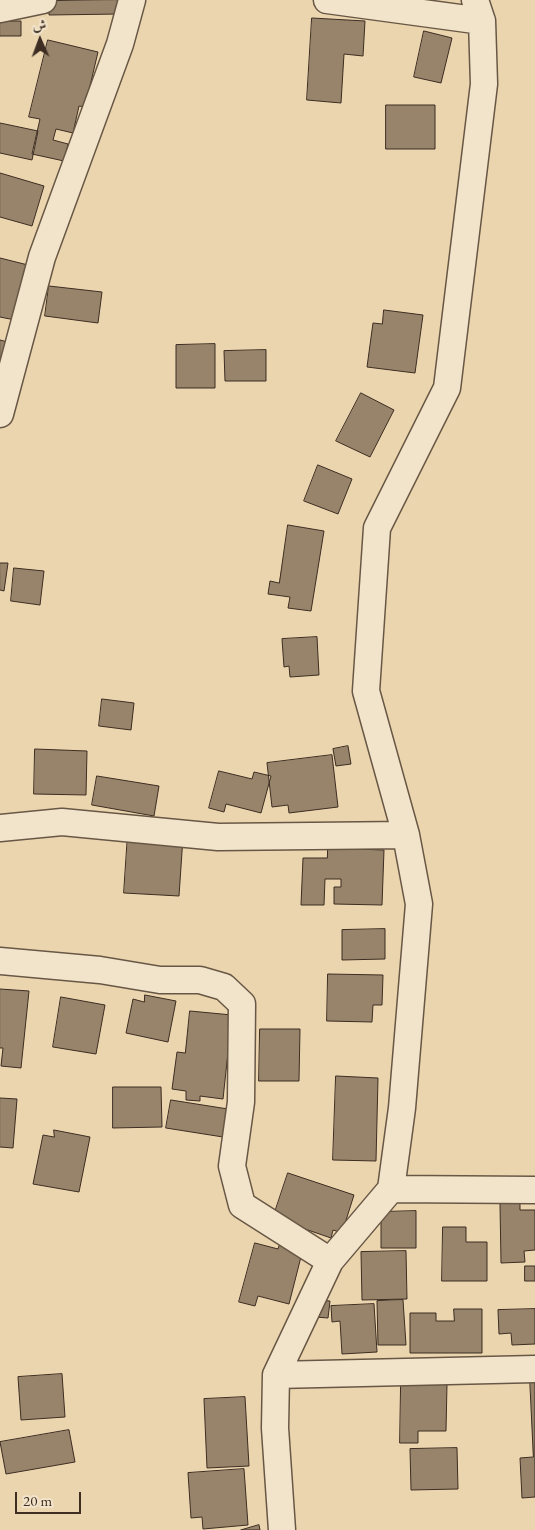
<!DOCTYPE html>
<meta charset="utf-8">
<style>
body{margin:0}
#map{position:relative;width:535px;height:1530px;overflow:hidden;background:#ebd5af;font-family:"EB Garamond",Amiri,serif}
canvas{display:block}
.north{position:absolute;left:15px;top:15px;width:50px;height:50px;-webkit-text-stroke:4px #f2e4cb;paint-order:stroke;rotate:358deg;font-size:14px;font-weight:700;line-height:20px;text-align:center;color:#3d2d22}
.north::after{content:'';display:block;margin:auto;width:18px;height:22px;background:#3d2d22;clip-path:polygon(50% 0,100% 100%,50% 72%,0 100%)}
.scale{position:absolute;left:15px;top:1492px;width:66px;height:22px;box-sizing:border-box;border:2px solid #3d2d22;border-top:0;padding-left:6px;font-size:15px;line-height:18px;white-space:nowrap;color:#3d2d22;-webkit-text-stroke:4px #f2e4cb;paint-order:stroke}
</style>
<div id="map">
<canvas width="535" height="1530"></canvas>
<div class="north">ش</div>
<div class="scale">20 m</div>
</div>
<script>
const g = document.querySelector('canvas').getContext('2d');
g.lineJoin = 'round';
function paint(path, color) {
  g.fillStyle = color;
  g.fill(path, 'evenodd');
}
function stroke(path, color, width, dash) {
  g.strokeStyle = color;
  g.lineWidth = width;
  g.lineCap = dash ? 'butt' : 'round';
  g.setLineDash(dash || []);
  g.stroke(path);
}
const building = new Path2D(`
 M120,0V14L49,15V1Z
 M312,18L365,21L363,56L344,54L341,103L307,100Z
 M0,21H21V36H0Z
 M424,31L452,38L441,83L414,77Z
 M48,40L98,52L85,107L79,106L73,133L56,129L53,140L68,144L64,161L32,154L40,119L29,117Z
 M386,105H435V149H386Z
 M0,123L38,131L32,160L0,153Z
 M0,173L44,186L32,226L0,217Z
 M0,258L28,265L15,320L0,317Z
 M49,286L102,292L98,323L45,316Z
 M384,310L423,315L415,373L367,367L373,323L382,324Z
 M0,340L11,343L0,383Z
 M215,344V388H176V345Z
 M266,350V381H225L224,351Z
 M361,393L394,410L370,457L336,441Z
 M318,465L352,479L338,514L304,501Z
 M288,525L324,531L311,611L288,608L290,597L268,594L270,581L279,583Z
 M0,563H8L4,591L0,590Z
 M14,568L44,571L40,605L11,601Z
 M317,637L319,675L290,677L289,666L284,667L282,639Z
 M102,699L134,703L131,730L99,726Z
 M348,746L351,764L336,766L333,749Z
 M35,749L87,751L86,795L34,794Z
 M332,755L338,807L289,813L288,805L272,807L267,763Z
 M219,771L252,779L254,772L271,776L261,813L226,804L224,812L209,808Z
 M97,776L159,786L154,816L92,805Z
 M128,833L183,837L179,896L124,893Z
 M328,848L384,850L382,905L334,904V887H341V879H325L324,905H301L303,858H327Z
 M385,929V959L342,960V930Z
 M328,974L383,975L382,1005H373L372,1022L327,1021Z
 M0,989L29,991L21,1068L1,1066L3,1048H0Z
 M145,995L176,1001L168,1042L126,1033L133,999L144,1002Z
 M61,997L105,1005L96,1054L53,1047Z
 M190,1011L232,1015L223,1099L200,1096V1101L186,1100V1091L172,1089L177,1052L185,1053Z
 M260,1029H300L299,1081H259Z
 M336,1076L378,1078L376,1161L333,1160Z
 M113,1087H161L162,1127L113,1128Z
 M0,1098L17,1099L13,1148L0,1147Z
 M171,1100L228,1109L223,1137L166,1128Z
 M54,1130L90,1137L79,1192L33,1184L43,1135L54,1137Z
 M288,1173L354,1195L342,1233L333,1230L331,1238L273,1218Z
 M520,1203V1210H535V1250L524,1251L525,1262L501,1263L500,1204Z
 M416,1211V1248H381V1212Z
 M443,1227H466V1242H487V1281H442Z
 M255,1243L278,1249L280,1243L303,1249L289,1304L258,1296L255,1306L239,1302Z
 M406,1251L407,1299L362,1300L361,1252Z
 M525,1266H535V1281H525Z
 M317,1300L330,1301L328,1318L315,1317Z
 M403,1300L406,1345H378L377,1301Z
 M374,1304L377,1352L342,1354L340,1321L332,1322L331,1306Z
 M454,1309H482V1353H410V1313H436V1321H454Z
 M535,1309V1344L512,1345L511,1333L499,1334L498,1310Z
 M62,1374L65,1417L21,1420L18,1377Z
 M530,1378H535V1497L522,1498L520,1458L533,1457Z
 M401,1384H447L446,1431H418V1443H400Z
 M245,1397L249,1466L207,1468L204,1399Z
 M69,1430L75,1462L6,1474L0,1442Z
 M457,1448L458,1489L411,1490L410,1449Z
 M244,1469L248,1525L203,1529L202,1517L191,1518L188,1473Z
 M259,1525L260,1530H241Z`);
const minor = new Path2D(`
 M327,0L482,21
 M0,9L43,0
 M0,414L42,257L120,44L132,0
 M0,828L62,822L218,837L406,835
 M0,961L100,970L160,980H200L224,987L242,1004L241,1102L232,1166L242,1205L330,1261
 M391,1189L535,1190
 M276,1375L535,1369
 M282,1530L275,1428L276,1375L330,1261L391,1189L402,1108L419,904L406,835L366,691L377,528L447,388L484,84L482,21L475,0`);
paint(building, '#97846b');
stroke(building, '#3d2d22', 1);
stroke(minor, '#685745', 29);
stroke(minor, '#f2e4cb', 26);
</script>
